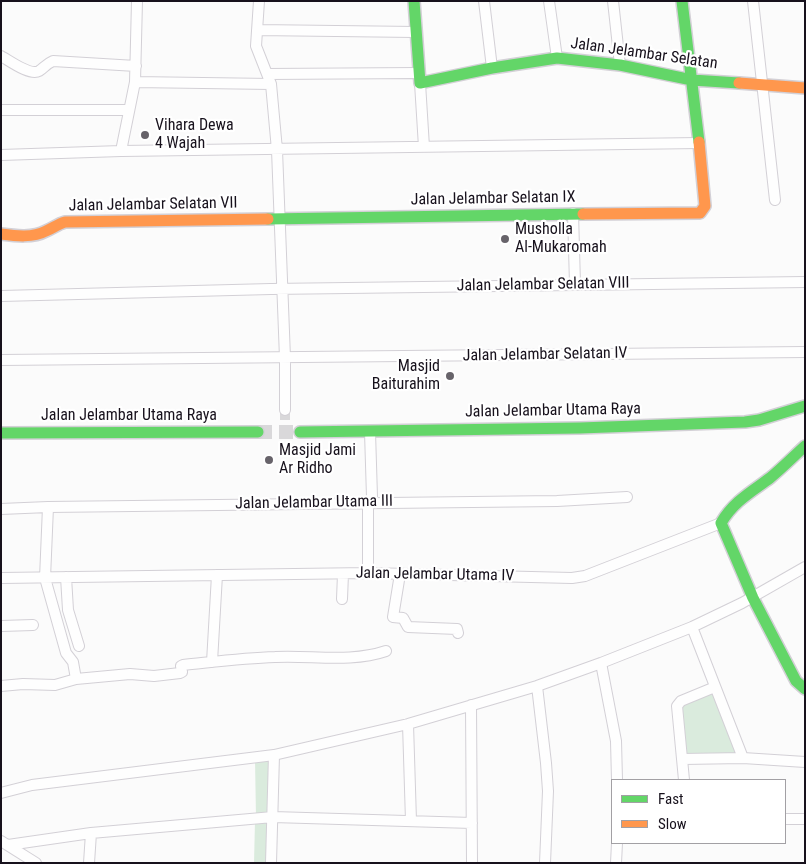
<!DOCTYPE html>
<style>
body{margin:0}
#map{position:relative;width:806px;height:864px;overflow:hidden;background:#fbfbfb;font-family:"Roboto Condensed",sans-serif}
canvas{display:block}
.frame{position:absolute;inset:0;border:2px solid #17111c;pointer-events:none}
.legend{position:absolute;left:611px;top:779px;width:175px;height:65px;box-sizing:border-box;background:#fff;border:1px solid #a2a0a4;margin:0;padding:6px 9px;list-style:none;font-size:15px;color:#17111c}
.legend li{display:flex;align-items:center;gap:10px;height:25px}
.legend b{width:25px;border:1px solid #a2a0a4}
</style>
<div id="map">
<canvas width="806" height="864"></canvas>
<div class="frame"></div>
<ul class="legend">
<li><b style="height:6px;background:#63d668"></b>Fast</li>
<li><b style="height:6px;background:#ff974d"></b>Slow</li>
</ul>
</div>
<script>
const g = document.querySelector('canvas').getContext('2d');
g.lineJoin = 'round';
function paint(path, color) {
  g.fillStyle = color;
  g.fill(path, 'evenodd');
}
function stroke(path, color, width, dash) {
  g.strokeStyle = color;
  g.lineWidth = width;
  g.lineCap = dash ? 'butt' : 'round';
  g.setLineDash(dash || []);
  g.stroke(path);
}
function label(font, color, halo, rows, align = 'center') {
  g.font = font + ' "Roboto Condensed",sans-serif';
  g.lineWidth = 4.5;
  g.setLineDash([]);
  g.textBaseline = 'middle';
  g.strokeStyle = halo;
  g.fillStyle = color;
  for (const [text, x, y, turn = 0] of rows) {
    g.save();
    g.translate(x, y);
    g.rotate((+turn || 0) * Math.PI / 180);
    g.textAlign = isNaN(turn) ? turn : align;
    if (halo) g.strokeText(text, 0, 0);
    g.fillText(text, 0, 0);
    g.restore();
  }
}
const green = new Path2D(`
 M716,690L738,755L687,756L678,703Z
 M273,757L272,816L256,817L255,760Z
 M271,819L270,863H254L255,821Z`);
const streetTunnel = new Path2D(`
 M285,410V432`);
const secondaryTunnel = new Path2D(`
 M258,432H300`);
const street = new Path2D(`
 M259,1L256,46L267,74
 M484,1L492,68
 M549,1L557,58
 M613,1L620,65
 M753,1L775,200
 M257,30L415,32
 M1,56C10,61 30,76 39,71C44,68 46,64 53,61L136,66
 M135,82L271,84
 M420,83L424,147
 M1,110H129
 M121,151L135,82L137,1
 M1,155L121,151L699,143
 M573,213L575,284
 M1,296L271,289L805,282
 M1,360L805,352
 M285,410V358L277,150L271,84L267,74L419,73
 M48,507L45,578L66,653L73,662L76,679
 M1,509L48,507L557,501L627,497
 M368,573V503L372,497L370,432
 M400,574L393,617L403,618L408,627L457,629L458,633
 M66,577L68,610L79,646
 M1,578L368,573L572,578L585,576L721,523
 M342,599L343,574
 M1,626L33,625
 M692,627L743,758
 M212,662L217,575
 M601,663L616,741L617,780
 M1,686L23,684L55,685L76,679L130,674L154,676L180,673L182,672L181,666L183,665C213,662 244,658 275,657C311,655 351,663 386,651
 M537,686L546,763L548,791L545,863
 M471,705L472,863
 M408,724L411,821
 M683,759L743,758L805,762
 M684,780L677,706L681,701L715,687
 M1,793L32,785L274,755L408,724L537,686L601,663L692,627L742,603L805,567
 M785,819H805
 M1,841L36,863
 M8,845L91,833L273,817L472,823
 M89,863L91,833
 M271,863L274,755
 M616,863L617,843`);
const fast = new Path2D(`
 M414,1L420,83L492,68L557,58L620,65L692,80L739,83
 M682,1L699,142
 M268,219L583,214
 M300,432L580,428L745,422L759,420L805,406
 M1,433L258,432
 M805,446C793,457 782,468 770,478C751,492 733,502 721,523L753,598L796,681L805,689`);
const slow = new Path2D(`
 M739,83L805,88
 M583,214L700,213L705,206L699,142
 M1,234C16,236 33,238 46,231C53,228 58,224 65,222L268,219`);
const markers = [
 [145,135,5,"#67636a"],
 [505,239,5,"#67636a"],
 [450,376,5,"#67636a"],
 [269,460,5,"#67636a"]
];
const streetNames = [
 ["Jalan Jelambar Selatan",644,54,8],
 ["Jalan Jelambar Selatan IX",493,199,-1],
 ["Jalan Jelambar Selatan VII",153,205,-1],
 ["Jalan Jelambar Selatan VIII",543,285,-1],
 ["Jalan Jelambar Selatan IV",545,355,-1],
 ["Jalan Jelambar Utama Raya",553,411,-1],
 ["Jalan Jelambar Utama Raya",129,416],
 ["Jalan Jelambar Utama III",314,503,-1],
 ["Jalan Jelambar Utama IV",435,575,1]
];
const poiNames = [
 ["Vihara Dewa",155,126],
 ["4 Wajah",155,144],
 ["Musholla",515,230],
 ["Al-Mukaromah",515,248],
 ["Masjid",440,367,"right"],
 ["Baiturahim",440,385,"right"],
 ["Masjid Jami",279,451],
 ["Ar Ridho",279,469]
];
paint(green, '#daebdd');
stroke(streetTunnel, '#d9d8da', 10, [10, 5]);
stroke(secondaryTunnel, '#d9d8da', 14, [14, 7]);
stroke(street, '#d3d0d6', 12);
stroke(fast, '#d3d0d6', 14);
stroke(slow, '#d3d0d6', 14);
stroke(street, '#fefefe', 10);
stroke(fast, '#63d668', 11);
stroke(slow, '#ff974d', 11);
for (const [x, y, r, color] of markers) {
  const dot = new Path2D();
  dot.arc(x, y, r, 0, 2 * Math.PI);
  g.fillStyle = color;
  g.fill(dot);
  stroke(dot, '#fff', 2);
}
label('16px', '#17111c', '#fff', streetNames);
label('16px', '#17111c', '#fff', poiNames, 'left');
</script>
